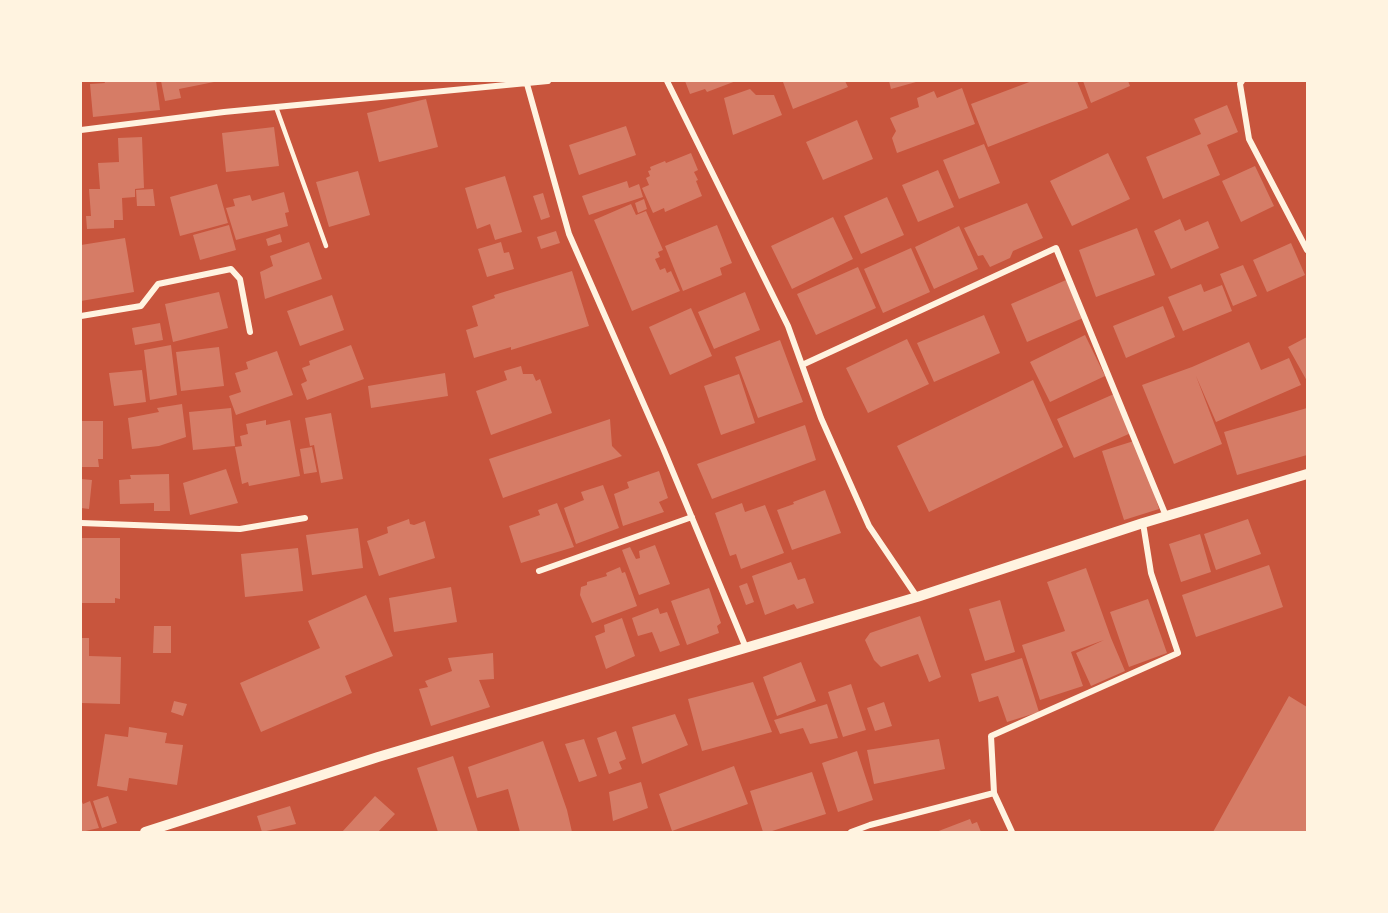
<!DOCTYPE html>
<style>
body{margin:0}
#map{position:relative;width:1388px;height:913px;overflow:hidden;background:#c8553d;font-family:Helvetica,sans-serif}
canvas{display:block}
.frame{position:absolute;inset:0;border:82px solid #fff3e0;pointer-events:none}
</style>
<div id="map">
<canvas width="1388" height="913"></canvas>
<div class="frame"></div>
</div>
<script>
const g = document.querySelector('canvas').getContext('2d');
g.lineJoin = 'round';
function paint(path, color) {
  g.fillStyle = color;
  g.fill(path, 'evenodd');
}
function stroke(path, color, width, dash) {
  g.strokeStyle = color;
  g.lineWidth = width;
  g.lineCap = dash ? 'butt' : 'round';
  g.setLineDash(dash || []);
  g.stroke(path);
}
const building = new Path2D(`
 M104,81H156L160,110L93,117L90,84L105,83Z
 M161,81H214V82L179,89L181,98L165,101Z
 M685,81H736L707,92L705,89L690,94Z
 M786,81H845L848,87L793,109L783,82Z
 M889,81H916V82L891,89Z
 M1032,81H1077L1088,108L988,147L971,104Z
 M1083,81H1128L1130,86L1091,103Z
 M962,88L975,124L897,153L892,138L896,131L890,118L919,107L917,98L934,91L937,98Z
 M750,89L756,95H774L782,115L733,135L724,98Z
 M426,99L438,147L379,162L367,113Z
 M1227,105L1238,132L1207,145L1220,175L1163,199L1146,157L1201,134L1194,119Z
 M857,120L873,159L823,180L806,142Z
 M626,126L636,155L579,175L569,145Z
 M274,127L279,166L226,172L222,133Z
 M142,137L144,188L135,189V197L122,198L123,220H114V228L87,229L86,216H91L89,189H100L98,163L119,162L118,138Z
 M984,144L1000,183L959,199L943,160Z
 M691,153L698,170L694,172L698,180L696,181L702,196L665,212L664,208L653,213L642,188L649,185L646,178L650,176L648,171L651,170L650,167L665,161L666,163Z
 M1108,153L1130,199L1072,226L1050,181Z
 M1255,166L1274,206L1241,222L1222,181Z
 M938,170L954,207L918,222L902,185Z
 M358,171L370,215L329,227L316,182Z
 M505,176L522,232L495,240L490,224L477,229L465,188Z
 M627,181L629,188L639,184L643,197L589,215L582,196Z
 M217,184L228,223L180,236L170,197Z
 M153,189L155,206H137L136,190Z
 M284,192L289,212L285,213L288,226L236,240L226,208L235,206L233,199L250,195L252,201Z
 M543,193L550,217L541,220L533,196Z
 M887,197L904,235L861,254L844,216Z
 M644,199L647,209L638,213L635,203Z
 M1027,203L1043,238L1013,251L1010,258L990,267L983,255L978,256L964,228Z
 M631,204L636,215L646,211L663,250L658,252L660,257L655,259L660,270L665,268L667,273L671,271L680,291L632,311L594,220Z
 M833,217L853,259L792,289L771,246Z
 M1180,219L1185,231L1208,221L1219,248L1171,269L1154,231Z
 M229,225L236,250L200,260L193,235Z
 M717,225L732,263L720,268L722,275L683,291L665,246Z
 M959,226L978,269L934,289L915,247Z
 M1137,228L1155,275L1096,297L1079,250Z
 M556,231L560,243L541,249L537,237Z
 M280,234L282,242L268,246L266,239Z
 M125,238L134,292L81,301V245Z
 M309,242L322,279L265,299L260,272L273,266L270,256Z
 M501,242L504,253L509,252L514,269L487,277L478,249Z
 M1291,243L1305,275L1267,292L1253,260Z
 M911,248L930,292L883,313L864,269Z
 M1243,265L1257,296L1233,306L1220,274Z
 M858,267L876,308L816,335L797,294Z
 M572,271L589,326L511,350V347L474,358L466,330L478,326L472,306L495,298L494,295Z
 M1066,280L1083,318L1027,342L1011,304Z
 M1201,284L1204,292L1222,285L1232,311L1183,331L1168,297Z
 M219,292L228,328L173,342L165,304Z
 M745,292L760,330L714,349L698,312Z
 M332,295L344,330L300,346L287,311Z
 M1163,306L1175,337L1126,358L1113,326Z
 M691,308L712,356L670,375L649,327Z
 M984,315L1000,353L934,382L917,343Z
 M160,323L163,340L135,345L132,328Z
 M1085,335L1105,376L1050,402L1030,362Z
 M1307,337V381L1288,347Z
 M907,339L929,384L868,413L846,368Z
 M780,340L803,402L758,418L735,357Z
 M1249,342L1261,370L1289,358L1301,385L1216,422L1196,376L1222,444L1174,464L1142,385L1192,367Z
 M171,345L177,395L150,400L144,350Z
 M351,345L364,379L307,400L301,384L307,381L302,368L310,365L309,361Z
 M219,347L224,386L181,391L176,352Z
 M277,351L293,395L236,415L229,396L241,392L235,373L248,369L246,362Z
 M521,366L523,374H533L536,381L540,379L552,413L491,435L476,391L507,380L504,371Z
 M142,370L146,402L114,406L109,373Z
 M445,373L448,396L371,408L368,386Z
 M739,374L755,423L721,435L704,386Z
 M1033,380L1063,447L929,512L897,446Z
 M1114,394L1131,433L1074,458L1057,419Z
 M182,404L186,437L159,446L132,449L128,418L159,412L157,408Z
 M231,408L235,446L193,450L189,412Z
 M1307,408V455L1237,475L1224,432Z
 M331,413L343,479L321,483L314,445L310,446L305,418Z
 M610,419L612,446L622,456L503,498L489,459Z
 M266,420V425L290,420L300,476L249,486L248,482L242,484L235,447L242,446L240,436L248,434L246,424Z
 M81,421H103V459H98L99,467H81Z
 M805,425L816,460L712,499L697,464Z
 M1137,440L1159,509L1124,520L1102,451Z
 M312,447L317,472L304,474L300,449Z
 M226,469L238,503L190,515L183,483Z
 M659,471L668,498L659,502L664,512L623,526L614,494L629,488L627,482Z
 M169,474L170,511H154V503L120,504L119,480L131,479L130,475Z
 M81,479L92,480L89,509L81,508Z
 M603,485L619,528L576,544L564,508L584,500L581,492Z
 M825,490L841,533L792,550L777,510L794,504L793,502Z
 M557,503L574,547L521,563L509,526L540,515L538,510Z
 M742,503L745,512L765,505L784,553L741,569L736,554L730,556L715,513Z
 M409,519L410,524L414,525L425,521L435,558L379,576L367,541L388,533L387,527Z
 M1248,519L1261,554L1216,570L1204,534Z
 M358,528L363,568L312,575L306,535Z
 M1200,534L1211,572L1181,582L1169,544Z
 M81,538H120V599L115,598V603H81Z
 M655,545L670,584L639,595L622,550L630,547L636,559L640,558L639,551Z
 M298,548L303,591L245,597L241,554Z
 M791,562L798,580L805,578L814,603L797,609L794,604L765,615L752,576Z
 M1269,565L1283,607L1196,637L1182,595Z
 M620,567L622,573L625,572L637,606L592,623L580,595L581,587L587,585V582L607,576L606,573Z
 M1086,568L1111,638L1125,671L1091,686L1076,653L1104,640L1071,652L1083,686L1040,700L1022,645L1065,631L1047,582Z
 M747,583L754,602L746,605L739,586Z
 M451,587L457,622L394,632L389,598Z
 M709,588L721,623L717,626L719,633L687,645L671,601Z
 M366,595L393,656L345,676L352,693L261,732L240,683L320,648L308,621Z
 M1148,599L1167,653L1129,667L1110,612Z
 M1000,600L1015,652L985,661L969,609Z
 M658,608L660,614L667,612L680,645L660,652L652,632L638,636L632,618Z
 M920,616L941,677L929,682L918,654L881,667L874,660L865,640L870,633Z
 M622,618L635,656L606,669L595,636L605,632L604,625Z
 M154,626H171V653H153Z
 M81,638H89V656L121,657L120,704L81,703Z
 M493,653L494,679L479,680L490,707L431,726L419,689L428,687L425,681L452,671L448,658Z
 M1022,658L1039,712L1007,722L998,696L979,702L971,674Z
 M801,662L816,701L777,716L763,677Z
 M753,682L772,732L702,751L688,699Z
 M851,684L866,730L843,737L828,692Z
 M1289,696L1307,707V832H1213Z
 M174,701L187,704L183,716L171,712Z
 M884,702L892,726L875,731L867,708Z
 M827,704L838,738L810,744L803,728L780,734L774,720Z
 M675,714L688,745L642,764L632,727Z
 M129,727L167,733L165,743L183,745L177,785L129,778L127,791L97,786L105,734L128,737Z
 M616,731L626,759L619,762L622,769L609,774L597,738Z
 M584,739L597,776L579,782L565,744Z
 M939,739L945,769L874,784L867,750Z
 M543,741L567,810L572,832H520L508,789L477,798L468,767Z
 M857,751L873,800L838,812L822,763Z
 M453,756L478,832H438L417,768Z
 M734,766L748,804L672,831L659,794Z
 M812,772L826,814L769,832H763L750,791Z
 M641,782L648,808L613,821L609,792Z
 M108,796L117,823L102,828L93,801Z
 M375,796L395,814L378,832H342Z
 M81,800L83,804L90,801L99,828L81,832Z
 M290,806L296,824L262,832L257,816Z
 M970,819L972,824L977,822L981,832H936Z`);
const service = new Path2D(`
 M276,107L326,246`);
const minor = new Path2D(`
 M667,81L788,326L821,418L869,526L917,597
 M1242,81L1240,84L1249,139L1307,250
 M527,84L569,234L663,448L746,648
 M81,130L224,112L548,81
 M81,316L141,306L158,284L231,269L240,279L250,332
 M802,365L1056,248L1166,516
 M81,523L240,529L305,518
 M539,571L692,517
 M994,793L991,736L1178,653L1151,573L1143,523
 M851,832L870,825L994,793L1012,832`);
const tertiary = new Path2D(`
 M145,832L378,757L917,597L1143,523L1307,474`);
paint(building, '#d67c66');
stroke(service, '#fff3e0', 4.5);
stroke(minor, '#fff3e0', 6);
stroke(tertiary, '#fff3e0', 10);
</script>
